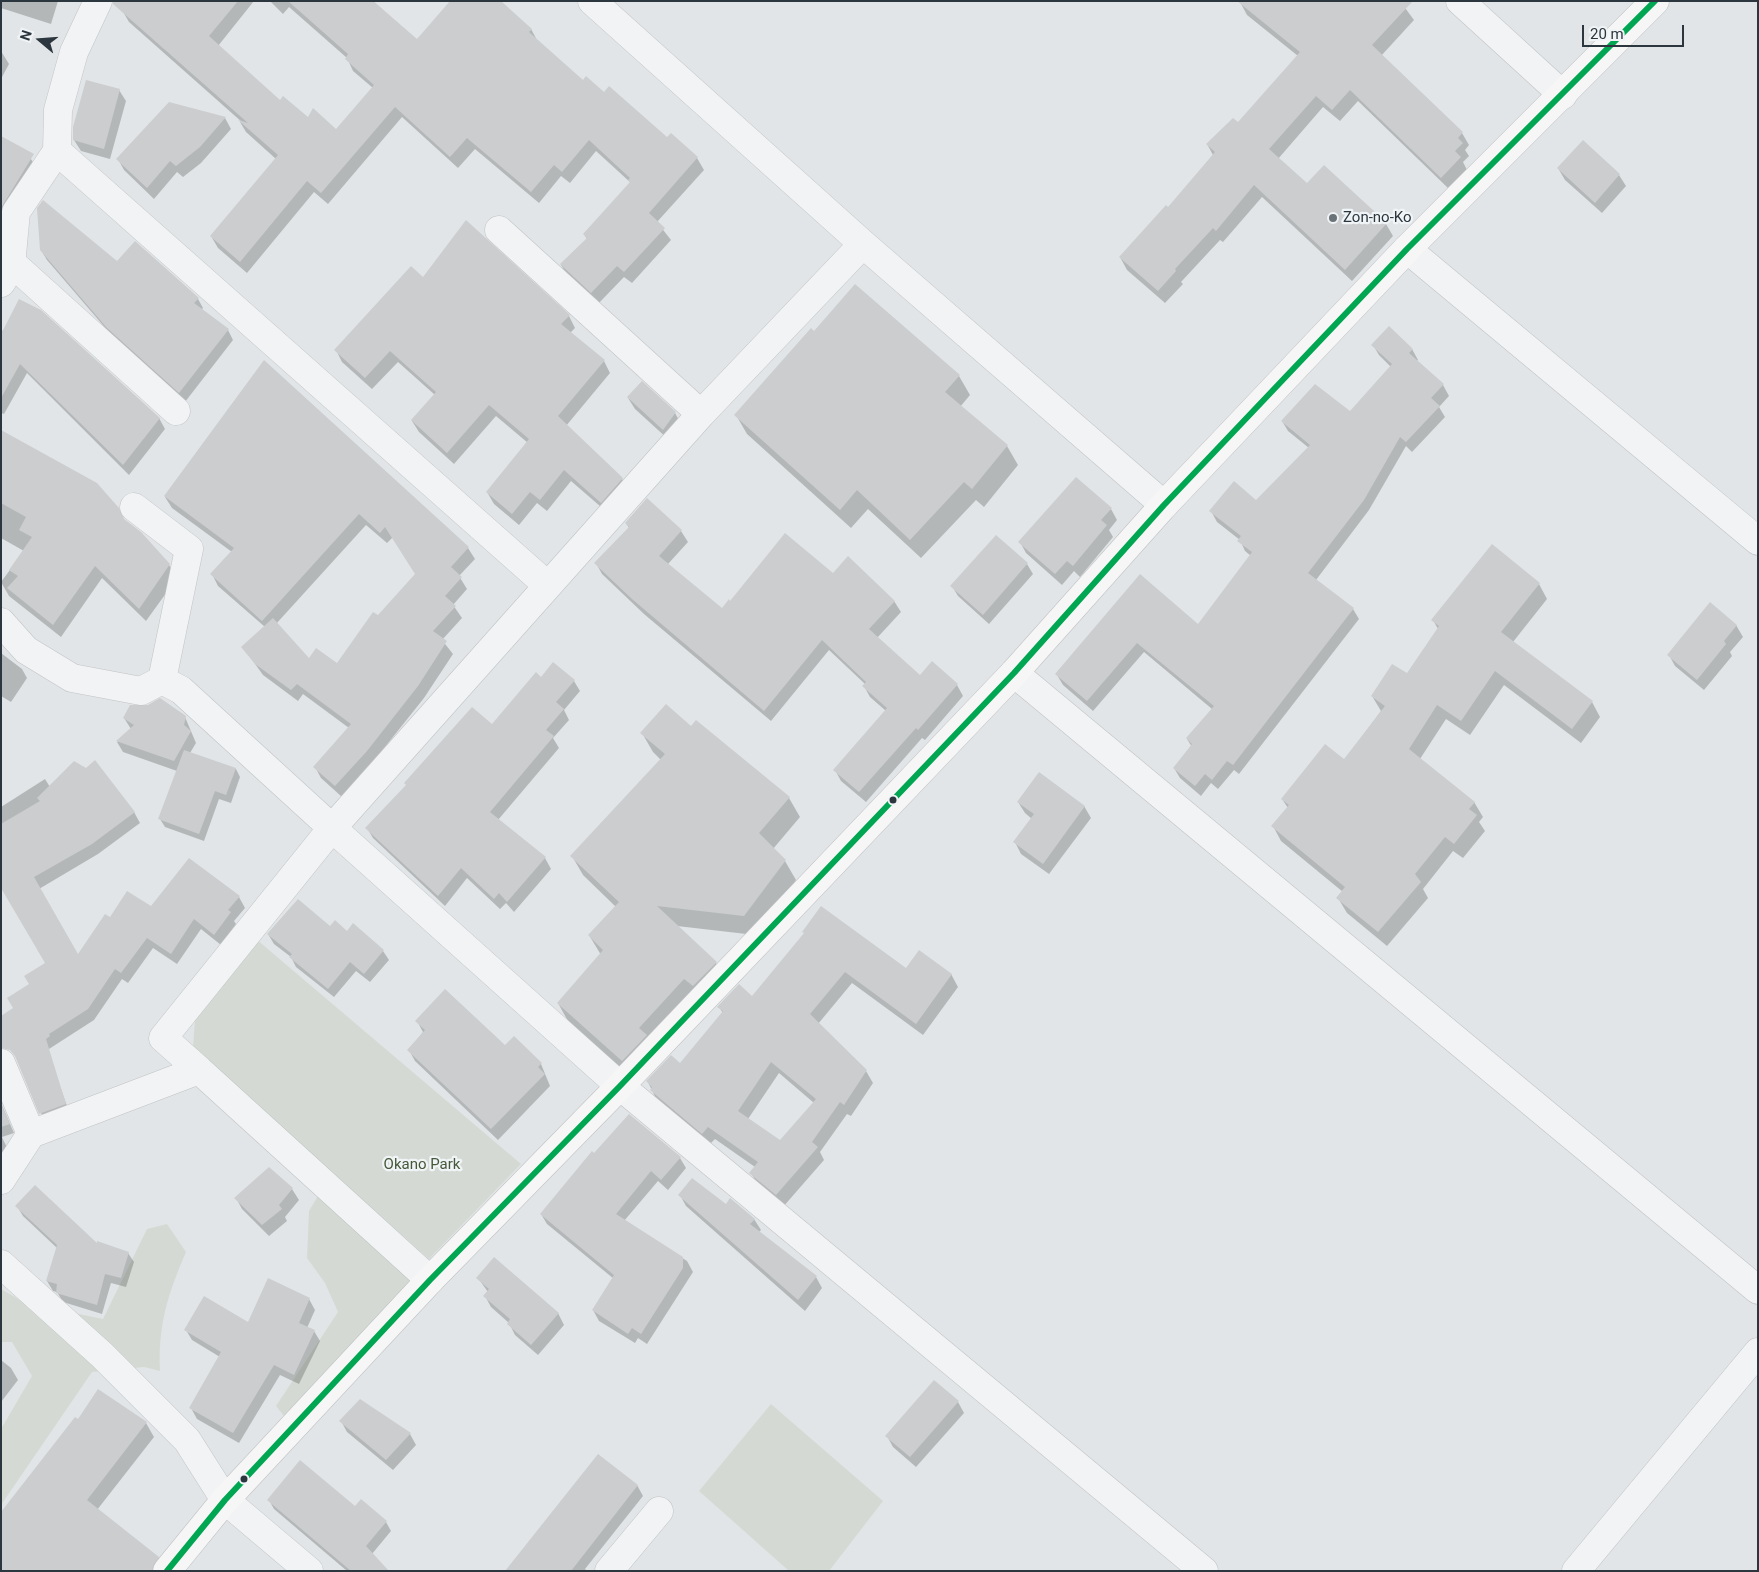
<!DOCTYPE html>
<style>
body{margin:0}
#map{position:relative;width:1759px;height:1572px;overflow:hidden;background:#e2e5e7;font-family:Roboto,sans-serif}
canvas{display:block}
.frame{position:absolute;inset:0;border:2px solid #2b363e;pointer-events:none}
.north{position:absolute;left:15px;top:15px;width:50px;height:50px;-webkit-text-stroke:4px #f0f4f6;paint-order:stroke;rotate:288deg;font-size:14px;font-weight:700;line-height:20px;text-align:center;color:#2b363e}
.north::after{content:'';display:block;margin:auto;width:18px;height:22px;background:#2b363e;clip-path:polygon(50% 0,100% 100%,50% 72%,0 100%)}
.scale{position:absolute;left:1582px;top:25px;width:102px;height:22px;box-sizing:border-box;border:2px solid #2b363e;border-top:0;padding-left:6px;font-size:15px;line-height:18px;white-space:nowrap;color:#2b363e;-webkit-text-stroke:4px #f0f4f6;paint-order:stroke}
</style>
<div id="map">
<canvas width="1759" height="1572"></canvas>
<div class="frame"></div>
<div class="north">N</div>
<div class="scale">20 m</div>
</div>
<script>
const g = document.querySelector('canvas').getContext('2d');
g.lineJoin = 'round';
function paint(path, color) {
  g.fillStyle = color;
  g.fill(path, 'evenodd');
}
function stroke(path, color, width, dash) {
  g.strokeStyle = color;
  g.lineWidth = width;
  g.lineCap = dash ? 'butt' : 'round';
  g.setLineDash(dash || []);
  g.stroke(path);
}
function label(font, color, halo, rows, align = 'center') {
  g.font = font + ' Roboto,sans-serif';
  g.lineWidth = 4.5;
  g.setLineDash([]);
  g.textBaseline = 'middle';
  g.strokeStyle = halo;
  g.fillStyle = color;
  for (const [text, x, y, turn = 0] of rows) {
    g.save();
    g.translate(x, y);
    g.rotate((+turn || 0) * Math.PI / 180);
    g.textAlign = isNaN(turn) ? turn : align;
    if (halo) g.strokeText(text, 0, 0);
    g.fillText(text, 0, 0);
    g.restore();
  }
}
const green = new Path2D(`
 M256,939L521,1164L429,1259L193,1048L195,1019Z
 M321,1191L414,1279L284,1416L276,1406L338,1312L325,1283L307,1258L309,1211Z
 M167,1224L186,1252C168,1294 158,1324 160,1371L144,1367L92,1372L1,1505V1429L32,1376L12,1342H1V1289L25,1303L103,1319L147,1229Z
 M771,1404L883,1501L829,1571H789L699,1491Z`);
const shadow = new Path2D(`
 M1,1H58L51,24L1,8Z
 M176,1H254L218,46L280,102L308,118L336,131L373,88L353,71L347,58L289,7L283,14L270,1H373L417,40L531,29L538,42L583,81L667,139L671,135L697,158L704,170L657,222L671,240L632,283L624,277L598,304L568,276L561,265L587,239L584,234L631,183L596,151L570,183L561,176L539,203L475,149L458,168L402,117L328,204L314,192L247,273L218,248L211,236L276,159L246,132L240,122L243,123L129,22L122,10Z
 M1400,1L1414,20L1381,56L1462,133L1469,145L1465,150L1469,156L1463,162L1467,170L1449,189L1358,101L1340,121L1323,107L1278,159L1307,185L1386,224L1393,236L1352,281L1262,197L1223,242L1220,240L1181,282L1183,284L1165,303L1127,270L1120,257L1168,208L1213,155L1207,144L1238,124L1298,56L1247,15L1240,2Z
 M1,51L9,64L1,79Z
 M119,90L126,101L110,159L81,151L74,140Z
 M169,103L225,118L231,129L201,163L183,177L177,172L154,199L124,170L118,159Z
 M1,138L26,151L34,164L1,217Z
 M1583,141L1619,175L1626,186L1602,213L1565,180L1558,168Z
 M41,250L117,263L198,299L203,308L201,310L228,330L233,340L185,402L114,338L47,260Z
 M423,279L569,316L575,328L570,333L604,361L610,373L566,426L622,479L629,490L608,513L571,481L547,511L537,503L519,525L494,504L487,492L528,443L496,416L454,464L419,432L412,421L435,395L398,362L372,389L342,362L336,350Z
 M1,330L159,418L165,429L129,475L27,373L4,414L1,413Z
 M814,332L959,376L970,395L960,407L1007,446L1018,465L984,507L976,500L921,558L868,509L851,528L747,434L736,415Z
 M1373,345L1412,349L1418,360L1417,361L1443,385L1449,396L1439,407L1445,417L1412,452L1406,446L1369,510L1316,580L1353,609L1359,619L1239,774L1234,770L1218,789L1211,783L1201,796L1180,778L1174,768L1192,747L1187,739L1212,709L1144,652L1093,711L1063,685L1057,675L1140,576L1198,625L1251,556L1245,551L1240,540L1217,522L1211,511L1256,501L1309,448L1288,431L1282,421L1350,413L1391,367L1379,355Z
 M264,362L468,548L475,559L459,576L467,589L453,605L462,618L442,640L453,654L424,698L373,762L342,797L321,778L315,767L349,728L303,694L298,701L263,675L243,647L265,627L218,586L212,574L232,552L172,508L165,497ZM366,525L387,543L393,537L416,574L338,665L309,660L276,624Z
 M628,398L675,413L681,424L669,440L635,409Z
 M1,469L125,522L169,565L177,578L146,621L102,578L61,637L9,596L1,582L24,551L1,538Z
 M647,500L681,531L688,542L668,564L722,610L731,602L833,575L894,601L901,612L877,638L920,676L932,663L957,685L963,696L925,740L922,738L866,802L841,781L835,770L886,711L870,697L864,686L865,684L829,650L771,721L644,614L602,574L596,563L629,528L626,523Z
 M1111,509L1117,520L1109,530L1113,537L1080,577L1074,571L1062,585L1026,553L1020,542Z
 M1027,564L1033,574L989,624L958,596L952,586Z
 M1539,584L1547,599L1513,642L1592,702L1600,717L1581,743L1504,685L1470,735L1446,719L1420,759L1474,802L1483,817L1479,822L1485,831L1463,858L1453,851L1423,889L1428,898L1387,946L1347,913L1338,898L1343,892L1281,841L1273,826L1288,808L1282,799L1344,761L1381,711L1372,696L1407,675L1438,629L1433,620Z
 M1736,625L1743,637L1730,652L1732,656L1704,690L1675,666L1669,655Z
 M1,653L22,669L27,678L11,702L1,696Z
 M541,678L574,681L580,691L564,710L569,720L553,738L559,748L498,820L545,858L551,869L514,912L506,903L500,909L467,878L445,906L373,838L367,828L492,726Z
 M185,717L196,743L190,753L236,769L240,777L231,803L219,799L204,841L165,827L160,819L177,771L123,752L117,742L131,729L124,718Z
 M691,727L789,798L800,817L773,849L785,861L796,880L755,935L677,926L716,963L727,982L634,1079L569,1023L558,1003L601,955L589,935L616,907L583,875L572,856L661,760L653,752L642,733Z
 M45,779L50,787L134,812L140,823L98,854L39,889L78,956L110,919L151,908L239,897L245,908L234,921L236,924L221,945L201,929L177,964L153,948L128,983L122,979L94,1020L35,1058L15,1009L46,963L1,886V807Z
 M1018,802L1084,806L1091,818L1049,874L1021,854L1015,842L1032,819L1025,813Z
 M330,928L347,932L383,951L389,960L370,982L356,971L334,997L296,967L291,957L274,944L268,934Z
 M805,934L906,970L951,974L958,987L923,1035L852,983L818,1024L866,1071L873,1083L851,1116L847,1114L820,1152L824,1160L783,1207L758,1185L751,1173L755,1167L715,1139L709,1145L658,1103L648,1082L680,1065L723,1013L719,1007L753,998ZM779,1073L814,1103L780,1142L748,1119Z
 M417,1021L505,1047L541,1064L550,1086L498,1140L415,1061L409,1050L423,1032Z
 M53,1066L68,1109L44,1118L41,1113Z
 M1,1103L14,1133L2,1137L10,1154L1,1168Z
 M629,1115L680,1158L686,1168L668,1190L658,1181L624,1221L687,1261L693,1272L647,1344L638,1338L635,1343L599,1321L593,1310L614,1279L547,1224L541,1214Z
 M269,1169L292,1189L299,1200L285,1217L287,1221L269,1236L242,1209L236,1198Z
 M680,1195L726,1206L754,1219L761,1230L759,1232L816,1277L822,1288L805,1311L686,1206Z
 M17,1206L97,1246L128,1253L134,1262L126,1287L111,1283L102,1314L63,1302L57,1292L53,1291L47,1281L57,1248L23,1216Z
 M478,1278L558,1313L564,1325L538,1355L515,1335L509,1323L491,1307L485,1296L488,1292Z
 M309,1299L315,1310L307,1328L314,1331L320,1341L299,1384L280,1375L239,1443L197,1419L191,1408L220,1357L192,1340L186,1330L249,1324Z
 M1,1360L11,1368L18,1380L1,1402Z
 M98,1391L146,1423L154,1437L97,1510L158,1557L165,1571H1L78,1421Z
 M958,1402L964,1413L916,1467L893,1447L887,1436Z
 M341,1421L410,1434L416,1445L393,1470L347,1432Z
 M637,1485L643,1496L585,1569L587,1571H507Z
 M269,1500L355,1507L386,1522L391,1531L372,1554L388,1571H347L274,1509Z`);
const building = new Path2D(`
 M113,1H238L209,36L280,100L283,96L308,117L313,108L336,129L374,85L345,59L348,54L288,1H373L417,39L450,1H501L532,29L529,32L583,80L586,76L604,92L609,86L667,137L671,133L698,157L649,213L665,228L624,272L617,266L591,293L560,264L587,238L583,234L630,182L628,180L630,178L589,140L562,172L554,165L531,192L467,138L450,157L395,107L321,193L307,181L240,262L210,236L278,155L238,120L248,123L113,4Z
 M1237,1H1413L1372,45L1463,132L1458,138L1463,143L1455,151L1461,157L1441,178L1350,90L1332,110L1316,96L1269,149L1307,183L1324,165L1387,223L1345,270L1254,185L1216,231L1213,228L1175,269L1176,271L1158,291L1119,257L1166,205L1168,207L1215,152L1206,144L1233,118L1238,122L1300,52Z
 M86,80L120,89L104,149L73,140V127Z
 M169,102L226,117L200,147L176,166L170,161L147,188L116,159Z
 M1,136L34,154L1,208Z
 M1583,140L1620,174L1595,203L1557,168Z
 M43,200L117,261L135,241L199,298L194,303L229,329L179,393L107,328L40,250L37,208Z
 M466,220L570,315L561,324L605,360L558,416L623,478L601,503L564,470L540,500L530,492L512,514L486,492L529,439L489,405L447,453L411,420L436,392L390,351L365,378L334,350L411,266L423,277Z
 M855,284L960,375L945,392L1008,445L972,489L964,482L910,540L857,490L840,510L734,415L811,328L814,331Z
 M19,299L41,310L160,418L123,465L20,364L1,398V334Z
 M1389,326L1413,349L1409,353L1444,384L1431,398L1440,406L1406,442L1400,437L1364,500L1308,573L1354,608L1233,765L1227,761L1212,780L1205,774L1195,786L1173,768L1192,744L1186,738L1214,706L1137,643L1087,701L1055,674L1140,574L1198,624L1252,552L1237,541L1241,536L1209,511L1234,481L1256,500L1310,445L1281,421L1315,384L1350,411L1392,364L1371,345Z
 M264,360L469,547L451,567L462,577L445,596L456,606L433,631L447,641L418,686L367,751L335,786L313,767L351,724L297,684L291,690L255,664L241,647L273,618L309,658L316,648L337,663L373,612L378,615L415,574L385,527L380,533L359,514L262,621L210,574L234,548L164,496Z
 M642,381L676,412L663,430L627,397Z
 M1,430L97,483L119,508L124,519L141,532L170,564L139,609L95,566L53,625L7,588L18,576L9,570L32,537L19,530L26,517L1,503Z
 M1076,477L1112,508L1101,520L1107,525L1073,566L1067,561L1055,574L1018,542Z
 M647,498L682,530L659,556L722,608L729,599L730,601L785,533L833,573L848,556L895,601L869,629L920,675L932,661L958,684L918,730L916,728L859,792L833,770L887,708L862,686L866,682L822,640L764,711L632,599L594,563L629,527L625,523Z
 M996,535L1028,563L983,615L950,586Z
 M1492,544L1540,583L1501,632L1593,701L1572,729L1495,671L1461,721L1437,705L1409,749L1475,802L1469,809L1477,815L1454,844L1445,837L1415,874L1421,882L1378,932L1336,898L1345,887L1271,826L1289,805L1281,799L1325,744L1344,759L1385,706L1371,696L1392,664L1407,673L1439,626L1431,620Z
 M1710,602L1737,625L1724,641L1726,644L1697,680L1667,655Z
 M553,662L575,680L556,702L564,709L546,730L554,736L490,812L546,857L507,902L499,893L494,899L461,868L438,896L365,828L406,785L404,783L472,707L492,724L536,672L541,677Z
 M160,698L186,716L184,725L191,731L174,761L116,741L134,725L123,718L130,705H148Z
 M666,704L691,726L696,720L790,797L759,833L786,860L744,916L657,906L717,962L693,986L684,979L639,1028L647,1035L622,1061L557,1003L603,950L588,935L619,902L570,856L665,754L640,733Z
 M184,750L236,768L226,795L215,791L199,834L158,819Z
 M95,760L135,812L92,844L34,877L78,954L105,914L110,917L127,891L151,906L189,858L240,896L228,910L231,912L214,935L194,919L171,954L147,938L121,973L115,969L88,1009L49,1034L50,1036L46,1039L66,1104L39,1114L15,1056L10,1050L1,1048V1016L13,1008L7,998L29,984L24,976L45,963L1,888V824L40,801L37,798L74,761L86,768Z
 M1039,772L1085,806L1043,864L1013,842L1034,814L1017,802Z
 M298,899L330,926L335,920L347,931L353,923L384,950L364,974L350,962L328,989L289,957L292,954L267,934Z
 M821,906L906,968L919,950L952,974L916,1024L845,972L810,1014L867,1070L844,1105L840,1102L812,1142L818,1147L776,1195L749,1173L758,1162L708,1127L702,1134L650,1090L652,1087L646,1081L671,1055L680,1063L723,1011L717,1007L739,984L752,996L804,933L802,932ZM771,1062L816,1099L780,1140L738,1111Z
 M445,989L505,1045L514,1036L542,1063L538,1067L545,1074L491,1129L407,1050L425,1030L415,1021Z
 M1,1104L10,1124L1,1127Z
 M629,1114L681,1157L661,1180L651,1171L616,1214L683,1257V1268L641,1334L632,1328L628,1334L592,1310L614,1275L540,1214L592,1151L594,1153Z
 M269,1167L293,1188L279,1205L282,1209L262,1225L234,1198Z
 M692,1178L726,1204L730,1198L755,1219L750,1224L817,1276L798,1300L678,1195Z
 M35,1185L97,1243V1241L129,1252L121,1278L105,1274L97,1305L56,1293L57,1284L46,1281L57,1245L15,1206Z
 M494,1257L559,1313L531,1345L507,1324L510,1319L483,1296L489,1289L476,1278Z
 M268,1278L310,1298L299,1323L315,1330L294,1375L274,1365L233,1433L189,1408L221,1352L184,1330L204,1296L248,1322Z
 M934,1380L959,1401L910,1457L885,1436Z
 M98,1389L147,1422L87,1500L159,1557L152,1571H1V1512L75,1417L78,1419Z
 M360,1399L411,1433L386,1460L339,1421Z
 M598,1454L638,1485L571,1571H505Z
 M300,1460L355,1506L361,1499L387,1521L366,1546L389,1571H351L267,1500Z`);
const minor = new Path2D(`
 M592,1L863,244L1164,505
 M1460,1L1563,95
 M57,151L58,110L74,52L98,1
 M499,230L701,414
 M863,244L701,414L332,828L620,1086L1204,1571
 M1407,249L1758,541
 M13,264L176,411
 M1,283L13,264L12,255L16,212L57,151L547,585
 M134,507L189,549L162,680
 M1,622L26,650L72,678L141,691L162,680L181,690L332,828L163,1038L199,1070
 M1014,673L1758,1290
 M1,1063L31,1134L199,1070L430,1280
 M1,1180L31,1134
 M1,1264L102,1355L187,1440L225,1500L309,1571
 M609,1571L659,1511
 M1576,1571L1758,1352`);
const major = new Path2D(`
 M167,1571L225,1500L430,1280L620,1086L1014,673L1164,505L1407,249L1655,1`);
const bus1 = new Path2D(`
 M167,1571L225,1500L430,1280L620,1086L1014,673L1164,505L1407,249L1655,1`);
const markers = [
 [1333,218,5,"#6b7379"],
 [893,800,4.5,"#2b363e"],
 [244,1479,4.5,"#2b363e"]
];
const poiNames = [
 ["Zon-no-Ko",1343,218]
];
const parkNames = [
 ["Okano Park",422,1165]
];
paint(green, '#d4dad3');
paint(shadow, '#0003');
paint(building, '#cbcdcf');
stroke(minor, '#c1c3c5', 29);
stroke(major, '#bfc2c4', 29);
stroke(minor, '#f1f3f4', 28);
stroke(major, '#f6f6f6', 28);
stroke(bus1, '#00a651', 6);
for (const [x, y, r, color] of markers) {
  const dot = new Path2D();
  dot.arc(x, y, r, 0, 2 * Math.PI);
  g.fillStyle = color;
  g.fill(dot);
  stroke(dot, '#f0f4f6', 2);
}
label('15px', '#2b363e', '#f0f4f6', poiNames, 'left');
label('15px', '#455939', '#f0f4f6', parkNames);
</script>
